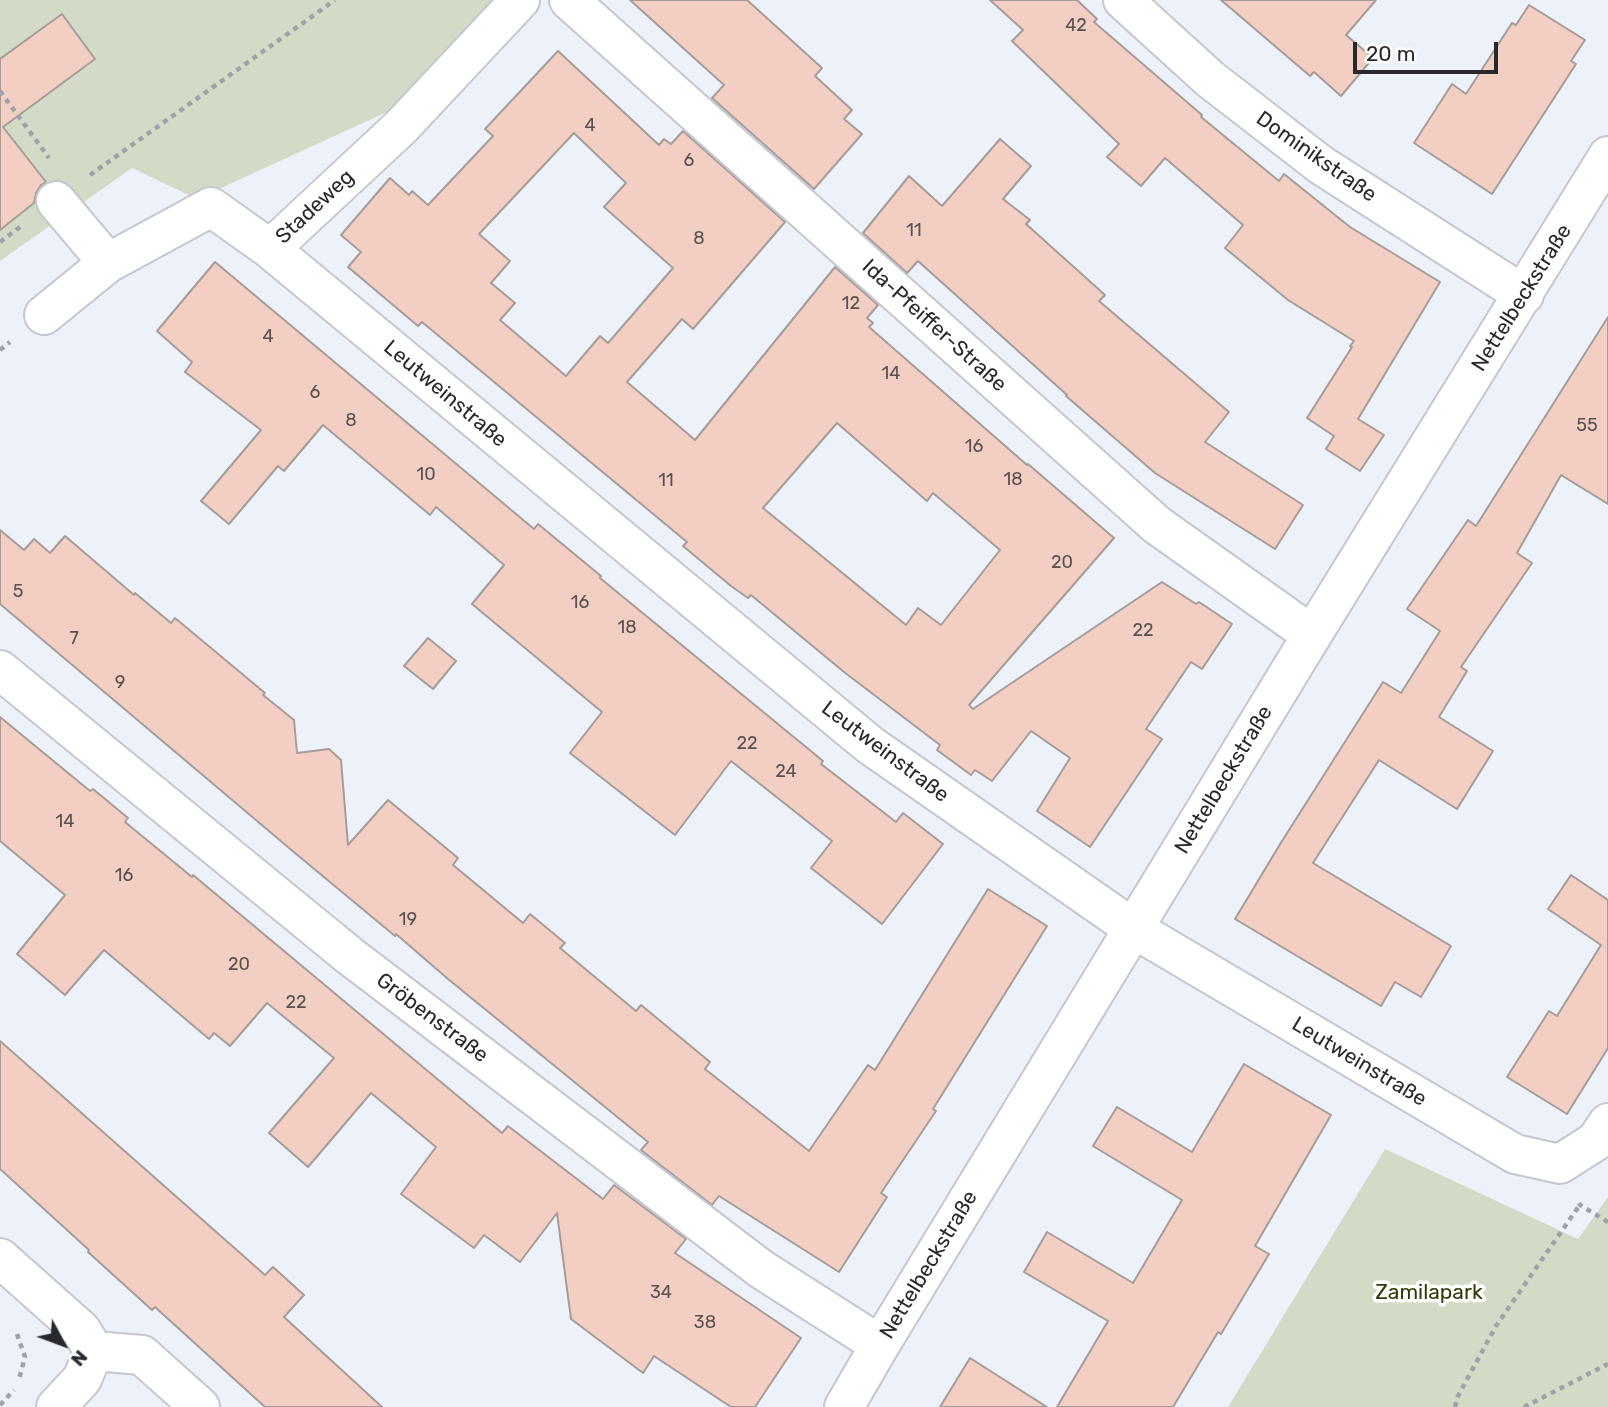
<!DOCTYPE html>
<meta charset="utf-8">
<style>
body{margin:0}
#map{position:relative;width:1608px;height:1407px;overflow:hidden;background:#edf1fa;font-family:Rubik,sans-serif}
canvas{display:block}
.north{position:absolute;left:28px;top:1309px;width:70px;height:70px;-webkit-text-stroke:5px #fff;paint-order:stroke;rotate:131deg;font-size:19px;font-weight:700;line-height:28px;text-align:center;color:#27292c}
.north::after{content:'';display:block;margin:auto;width:24px;height:32px;background:#27292c;clip-path:polygon(50% 0,100% 100%,50% 72%,0 100%)}
.scale{position:absolute;left:1353px;top:42px;width:145px;height:32px;box-sizing:border-box;border:4px solid #27292c;border-top:0;padding-left:9px;font-size:21px;line-height:24px;white-space:nowrap;color:#27292c;-webkit-text-stroke:5px #fff;paint-order:stroke}
</style>
<div id="map">
<canvas width="1608" height="1407"></canvas>
<div class="north">N</div>
<div class="scale">20 m</div>
</div>
<script>
const g = document.querySelector('canvas').getContext('2d');
g.lineJoin = 'round';
function paint(path, color) {
  g.fillStyle = color;
  g.fill(path, 'evenodd');
}
function stroke(path, color, width, dash) {
  g.strokeStyle = color;
  g.lineWidth = width;
  g.lineCap = dash ? 'butt' : 'round';
  g.setLineDash(dash || []);
  g.stroke(path);
}
function label(font, color, halo, rows, align = 'center') {
  g.font = font + ' Rubik,sans-serif';
  g.lineWidth = 7;
  g.setLineDash([]);
  g.textBaseline = 'middle';
  g.strokeStyle = halo;
  g.fillStyle = color;
  for (const [text, x, y, turn = 0] of rows) {
    g.save();
    g.translate(x, y);
    g.rotate((+turn || 0) * Math.PI / 180);
    g.textAlign = isNaN(turn) ? turn : align;
    if (halo) g.strokeText(text, 0, 0);
    g.fillText(text, 0, 0);
    g.restore();
  }
}
const green = new Path2D(`
 M0,0H496L389,111L197,199L132,168L0,261Z
 M1385,1149L1578,1239L1608,1197V1407H1228Z`);
const building = new Path2D(`
 M630,0H747L822,68L815,76L852,110L844,119L862,134L814,189L712,98L724,85Z
 M990,0H1077L1097,19L1094,22L1202,115L1201,117L1279,181L1284,174L1350,227L1440,282L1358,419L1384,435L1360,471L1326,449L1334,436L1307,418L1352,347L1350,346L1354,341L1288,300L1225,248L1243,225L1165,158L1141,186L1107,157L1119,144L1012,41L1023,30Z
 M1221,0H1376L1346,35L1373,58L1341,96L1314,72L1310,76Z
 M1529,5L1585,40L1571,61L1576,64L1492,194L1414,143L1452,84L1466,94L1512,23L1516,25Z
 M62,14L95,59L3,127L46,182L41,185L36,193L34,203L0,230V59Z
 M558,51L659,145L664,139L671,144L683,131L785,222L693,329L682,319L627,382L695,440L835,267L878,305L867,318L873,323L869,327L1027,465L1028,464L1114,538L969,705L973,709L1162,582L1196,604L1199,602L1232,624L1202,669L1191,662L1146,729L1162,739L1090,847L1037,811L1070,758L1031,731L992,781L975,770L971,775L937,750L940,745L844,672L751,595L748,598L731,586L683,546L687,542L529,411L422,322L418,326L348,267L361,252L341,235L390,178L409,195L412,191L428,205L493,136L485,129ZM574,133L626,183L604,207L673,268L608,343L600,336L566,376L500,320L515,303L491,283L510,261L479,234ZM837,423L927,501L933,493L1000,550L941,625L918,608L906,625L763,508Z
 M1000,139L1031,166L1003,199L1030,220L1026,224L1105,295L1099,301L1229,412L1205,442L1303,505L1275,549L1155,473L1066,396L1067,395L918,261L907,273L863,233L909,176L942,206Z
 M215,262L534,529L538,524L601,576L600,578L823,761L821,764L896,822L903,813L943,844L882,924L811,868L832,841L731,761L675,835L570,753L602,712L472,604L504,565L436,507L430,515L323,425L284,471L278,466L229,524L201,501L261,430L185,372L192,362L157,331Z
 M1608,317V504L1561,475L1517,553L1532,563L1461,667L1467,671L1439,717L1493,751L1457,809L1379,760L1313,863L1451,946L1421,997L1395,982L1381,1006L1235,919L1282,841L1383,682L1401,693L1440,631L1407,609L1468,520L1476,526Z
 M0,530L24,550L34,539L50,553L65,536L134,595L135,593L171,623L175,618L265,693L263,695L294,720L297,753L329,749L341,760L348,845L388,800L458,858L453,865L523,923L530,914L565,943L560,948L636,1011L641,1005L710,1062L705,1069L809,1151L868,1065L875,1070L988,889L1047,926L933,1109L936,1111L881,1193L887,1197L839,1272L719,1196L712,1205L641,1150L648,1142L448,979L396,934L395,936L295,853L0,604Z
 M428,638L456,661L433,689L404,666Z
 M0,717L90,791L93,789L128,818L125,822L192,877L193,875L502,1133L508,1126L603,1199L614,1185L686,1239L675,1253L801,1338L755,1407H731L654,1356L643,1373L571,1319L557,1213L520,1262L484,1235L474,1248L401,1194L436,1147L371,1093L308,1167L269,1133L334,1058L267,1003L230,1046L214,1033L209,1039L104,950L65,995L17,954L65,895L0,841Z
 M1571,875L1608,900V1048L1567,1114L1507,1077L1549,1011L1557,1016L1601,945L1548,909Z
 M0,1041L265,1275L273,1267L304,1295L284,1317L382,1407H265L155,1307L152,1310L88,1252L89,1250L0,1169Z
 M1244,1064L1331,1115L1255,1246L1269,1254L1221,1334L1218,1332L1173,1407H1057L1108,1321L1024,1272L1047,1232L1133,1283L1182,1200L1093,1146L1117,1107L1192,1152Z
 M970,1358L1047,1407H940Z`);
const path = new Path2D(`
 M0,91L49,158
 M90,175L335,0
 M0,242L20,227
 M0,350L10,342
 M1579,1203L1580,1205L1608,1222
 M17,1334L25,1357L19,1379
 M0,1405L14,1390
 M1455,1407L1458,1396L1496,1326L1579,1206
 M1524,1407L1608,1364`);
const minor = new Path2D(`
 M569,0L1157,525L1312,635
 M1123,0L1210,79L1321,165L1524,295
 M56,201L108,263
 M270,249L870,745L1134,929L1515,1154L1560,1164L1596,1141L1608,1123
 M44,315L108,263L211,207L270,249L401,127L520,0
 M0,670L350,956L761,1269L880,1345
 M0,1258L81,1330L94,1351
 M94,1351L142,1355L200,1407
 M56,1407L82,1379L94,1351
 M844,1407L880,1345L1312,635L1608,156`);
const numberNames = [
 ["42",1076,26],
 ["4",590,126],
 ["6",689,161],
 ["11",914,231],
 ["8",699,239],
 ["12",851,304],
 ["4",268,337],
 ["14",891,374],
 ["6",315,393],
 ["8",351,421],
 ["55",1587,426],
 ["16",974,447],
 ["10",426,475],
 ["18",1013,480],
 ["11",666,481],
 ["20",1062,563],
 ["5",18,592],
 ["16",580,603],
 ["18",627,628],
 ["22",1143,631],
 ["7",74,639],
 ["9",120,683],
 ["22",747,744],
 ["24",786,772],
 ["14",65,822],
 ["16",124,876],
 ["19",408,920],
 ["20",239,965],
 ["22",296,1003],
 ["34",661,1293],
 ["38",705,1323]
];
const streetNames = [
 ["Dominikstraße",1316,157,35],
 ["Stadeweg",315,207,-43],
 ["Nettelbeckstraße",1522,298,-58],
 ["Ida-Pfeiffer-Straße",934,326,42],
 ["Leutweinstraße",445,394,40],
 ["Leutweinstraße",885,752,37],
 ["Nettelbeckstraße",1224,780,-59],
 ["Gröbenstraße",432,1018,37],
 ["Leutweinstraße",1359,1062,31],
 ["Nettelbeckstraße",929,1265,-59]
];
const parkNames = [
 ["Zamilapark",1429,1293]
];
paint(green, '#d3dac5');
paint(building, '#f3cfc3');
stroke(building, '#a69c99', 2);
stroke(minor, '#c4c7d0', 42);
stroke(path, '#9fa2a9', 4.5, [5, 5]);
stroke(minor, '#fff', 38);
label('18px', '#5a5252', null, numberNames);
label('21px', '#27292c', '#fff', streetNames);
label('21px', '#313b07', '#fff', parkNames);
</script>
